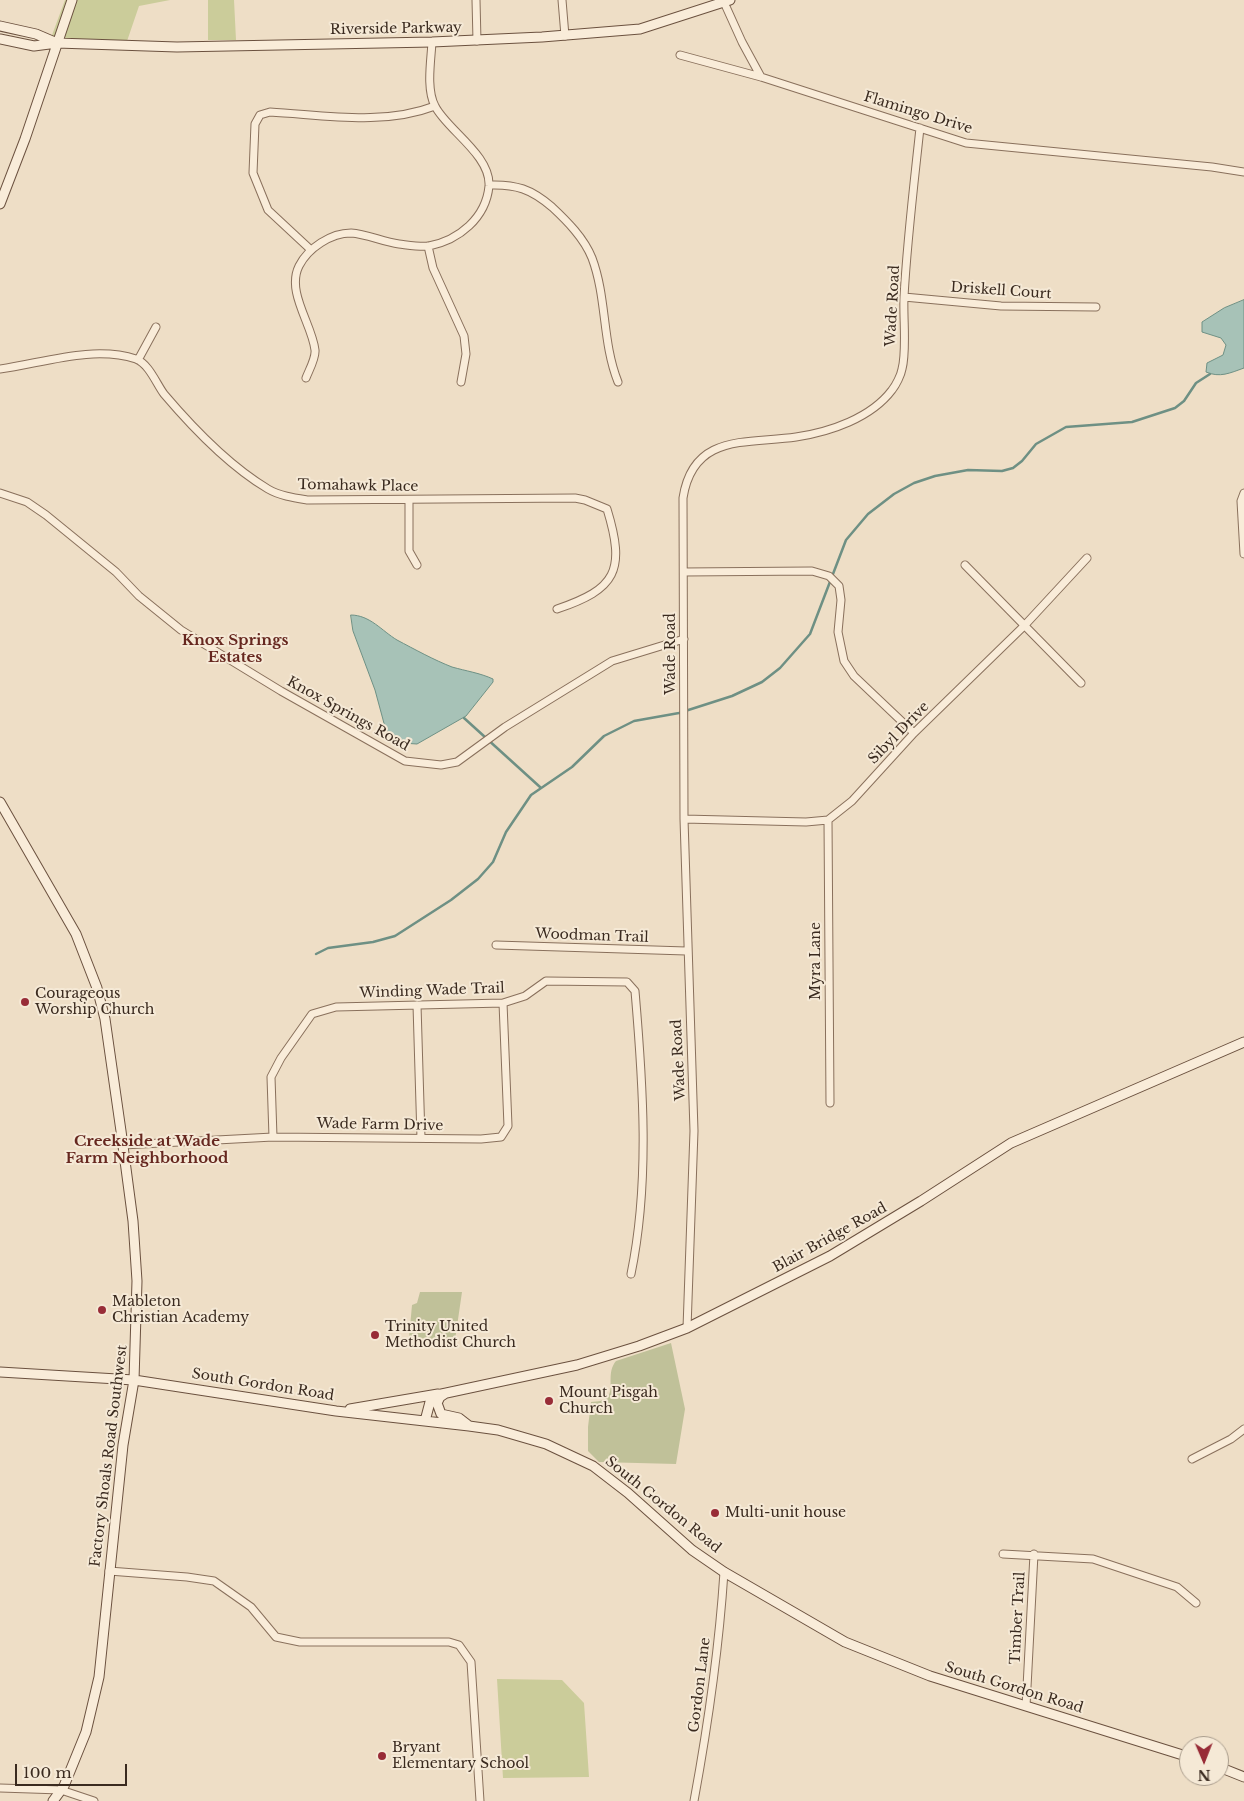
<!DOCTYPE html>
<style>
body{margin:0}
#map{position:relative;width:1244px;height:1801px;overflow:hidden;background:#eedec6;font-family:"Libre Baskerville",serif}
canvas{display:block}
.north{position:absolute;left:1179px;top:1736px;width:50px;height:50px;box-sizing:border-box;background:#f5e9d6;border:1px solid #aa9d8d;border-radius:50%;rotate:179deg;font-size:14px;font-weight:700;line-height:20px;text-align:center;color:#3a2a1f}
.north::after{content:'';display:block;margin:auto;width:18px;height:22px;background:#982c37;clip-path:polygon(50% 0,100% 100%,50% 72%,0 100%)}
.scale{position:absolute;left:15px;top:1764px;width:112px;height:22px;box-sizing:border-box;border:2px solid #3a2a1f;border-top:0;padding-left:6px;font-size:15px;line-height:18px;white-space:nowrap;color:#3a2a1f;-webkit-text-stroke:4px #f5e9d6;paint-order:stroke}
</style>
<div id="map">
<canvas width="1244" height="1801"></canvas>
<div class="north">N</div>
<div class="scale">100 m</div>
</div>
<script>
const g = document.querySelector('canvas').getContext('2d');
g.lineJoin = 'round';
function paint(path, color) {
  g.fillStyle = color;
  g.fill(path, 'evenodd');
}
function stroke(path, color, width, dash) {
  g.strokeStyle = color;
  g.lineWidth = width;
  g.lineCap = dash ? 'butt' : 'round';
  g.setLineDash(dash || []);
  g.stroke(path);
}
function label(font, color, halo, rows, align = 'center') {
  g.font = font + ' "Libre Baskerville",serif';
  g.lineWidth = 4;
  g.setLineDash([]);
  g.textBaseline = 'middle';
  g.strokeStyle = halo;
  g.fillStyle = color;
  for (const [text, x, y, turn = 0] of rows) {
    g.save();
    g.translate(x, y);
    g.rotate((+turn || 0) * Math.PI / 180);
    g.textAlign = isNaN(turn) ? turn : align;
    if (halo) g.strokeText(text, 0, 0);
    g.fillText(text, 0, 0);
    g.restore();
  }
}
const green = new Path2D(`
 M65,0H170L139,6L125,47L48,46Z
 M208,0H234L236,40H208Z
 M497,1679L562,1680L584,1703L589,1777L503,1778Z`);
const cemetery = new Path2D(`
 M420,1292H462L455,1340L409,1338L412,1305L417,1303Z
 M671,1343L685,1409L676,1464L599,1462L588,1451V1427L591,1402C624,1401 602,1378 616,1361Z`);
const water = new Path2D(`
 M1244,300V368C1230,373 1220,378 1206,372L1207,363L1223,355L1226,345L1221,338L1202,332V322L1224,308Z
 M351,615C370,615 382,631 397,640C414,649 434,660 452,667C466,671 480,673 493,679V682L466,716L417,744L402,743L391,737L385,727L375,690L353,631Z`);
const stream = new Path2D(`
 M464,718L540,787
 M316,954L328,948L373,942L395,936L451,900L478,879L493,862L506,832L531,795L572,767L604,736L634,721L679,713L732,696L762,682L780,668L810,634L846,540L868,514L894,494L914,483L935,476L968,470L1002,471L1013,468L1022,461L1036,444L1066,427L1132,422L1175,408L1184,401L1196,383L1210,374`);
const street = new Path2D(`
 M476,0L477,41
 M562,0L565,36
 M723,0L742,42L761,77
 M680,55L761,77L966,143L1212,167L1244,172
 M489,185C516,184 531,189 552,207C567,221 584,238 592,258C607,298 602,342 618,382
 M428,246L433,268L464,336L466,354L461,382
 M311,250L268,210L253,173L255,124L260,115L270,112C325,115 383,126 435,106
 M904,297L1001,306L1096,307
 M138,360L156,327
 M0,369C43,363 93,345 136,359C149,364 156,383 164,394C192,427 231,467 268,489C280,496 295,498 308,500L575,498L585,500L607,509C626,571 616,589 557,609
 M306,378C309,370 316,358 315,350C312,324 286,292 299,266C308,248 331,233 351,233C367,234 383,242 399,244C408,245 420,247 429,246C459,240 486,218 489,186C491,155 446,129 435,106C426,89 431,61 432,42
 M0,493L27,502L46,515L116,572L139,596L181,630L281,691L405,761L441,765L457,762L505,727L612,661L684,639
 M1244,493L1241,501L1244,554
 M409,500V551L417,565
 M965,565L1081,683
 M684,572L812,571L829,576L839,586L841,600L838,632L844,661L854,676L914,733
 M684,819L806,822L828,820L852,801L914,733L1024,626L1087,558
 M828,820L830,1103
 M496,945L686,951
 M417,1005L421,1138
 M273,1137L271,1077L281,1058L312,1014L336,1007L503,1003L525,996L546,981L627,982L635,991C643,1084 650,1182 631,1274
 M123,1145L273,1137L481,1139L501,1137L508,1126L503,1003
 M687,1328L694,1131L684,819L683,498C693,433 747,444 796,437C830,432 871,418 892,390C896,385 901,375 902,369C907,351 903,318 904,297C907,241 914,184 920,128
 M1192,1459L1231,1439L1244,1429
 M1003,1554L1093,1559L1177,1587L1196,1603
 M109,1571L187,1577L214,1581L251,1607L276,1637L300,1642H449L459,1645L471,1662L480,1801
 M1026,1706L1034,1554
 M0,1788L61,1790L94,1801
 M694,1801C708,1725 719,1649 724,1572`);
const secondary = new Path2D(`
 M0,26L36,34L57,43
 M0,39L34,46L57,43L177,47L432,42L542,37L640,29L730,0
 M0,204L25,139L72,0
 M0,802L76,934L97,988L105,1019L121,1131L133,1221L137,1281L134,1380L123,1445L99,1677L86,1732L64,1786L53,1801
 M0,1372L134,1380L336,1411L469,1426L498,1430L546,1444L593,1466L628,1493L692,1550L724,1572L845,1642L930,1676L1189,1757
 M446,1393L440,1397L437,1403L441,1414L459,1418L468,1425
 M350,1409L438,1394
 M425,1421L430,1402L437,1395L577,1365L639,1346L687,1328L830,1256L921,1201L1011,1143L1244,1042
 M1219,1767L1244,1777`);
const markers = [
 [25,1002,5,"#982c37"],
 [102,1310,5,"#982c37"],
 [375,1335,5,"#982c37"],
 [549,1401,5,"#982c37"],
 [715,1513,5,"#982c37"],
 [382,1756,5,"#982c37"]
];
const streetNames = [
 ["Riverside Parkway",396,29,-1],
 ["Flamingo Drive",918,113,17],
 ["Driskell Court",1001,291,4],
 ["Wade Road",893,306,-87],
 ["Tomahawk Place",358,486,1],
 ["Wade Road",671,654,-90],
 ["Knox Springs Road",348,714,29],
 ["Sibyl Drive",899,733,-46],
 ["Woodman Trail",592,936,2],
 ["Myra Lane",816,961,-90],
 ["Winding Wade Trail",432,991,-2],
 ["Wade Road",679,1060,-93],
 ["Wade Farm Drive",380,1125,1],
 ["Blair Bridge Road",830,1238,-29],
 ["South Gordon Road",263,1385,9],
 ["Factory Shoals Road Southwest",109,1456,-83],
 ["South Gordon Road",663,1505,39],
 ["Timber Trail",1018,1618,-87],
 ["Gordon Lane",700,1685,-83],
 ["South Gordon Road",1014,1688,17]
];
const poiNames = [
 ["Courageous",35,994],
 ["Worship Church",35,1010],
 ["Mableton",112,1302],
 ["Christian Academy",112,1318],
 ["Trinity United",385,1327],
 ["Methodist Church",385,1343],
 ["Mount Pisgah",559,1393],
 ["Church",559,1409],
 ["Multi-unit house",725,1513],
 ["Bryant",392,1748],
 ["Elementary School",392,1764]
];
const neighbourhoodNames = [
 ["Knox Springs",235,641],
 ["Estates",235,658],
 ["Creekside at Wade",147,1142],
 ["Farm Neighborhood",147,1159]
];
paint(green, '#cbcc9a');
paint(cemetery, '#c0c199');
paint(water, '#a7c2b7');
stroke(water, '#6e9084', 1);
stroke(stream, '#6e9084', 2.5);
stroke(street, '#89705c', 9);
stroke(secondary, '#6b513f', 11);
stroke(street, '#f9ecd9', 7);
stroke(secondary, '#f9ecd9', 9);
for (const [x, y, r, color] of markers) {
  const dot = new Path2D();
  dot.arc(x, y, r, 0, 2 * Math.PI);
  g.fillStyle = color;
  g.fill(dot);
  stroke(dot, '#f5e9d6', 2);
}
label('14px', '#3a2a1f', '#f5e9d6', streetNames);
label('14px', '#3a2a1f', '#f5e9d6', poiNames, 'left');
label('bold 15px', '#66271f', '#f5e9d6', neighbourhoodNames);
</script>
